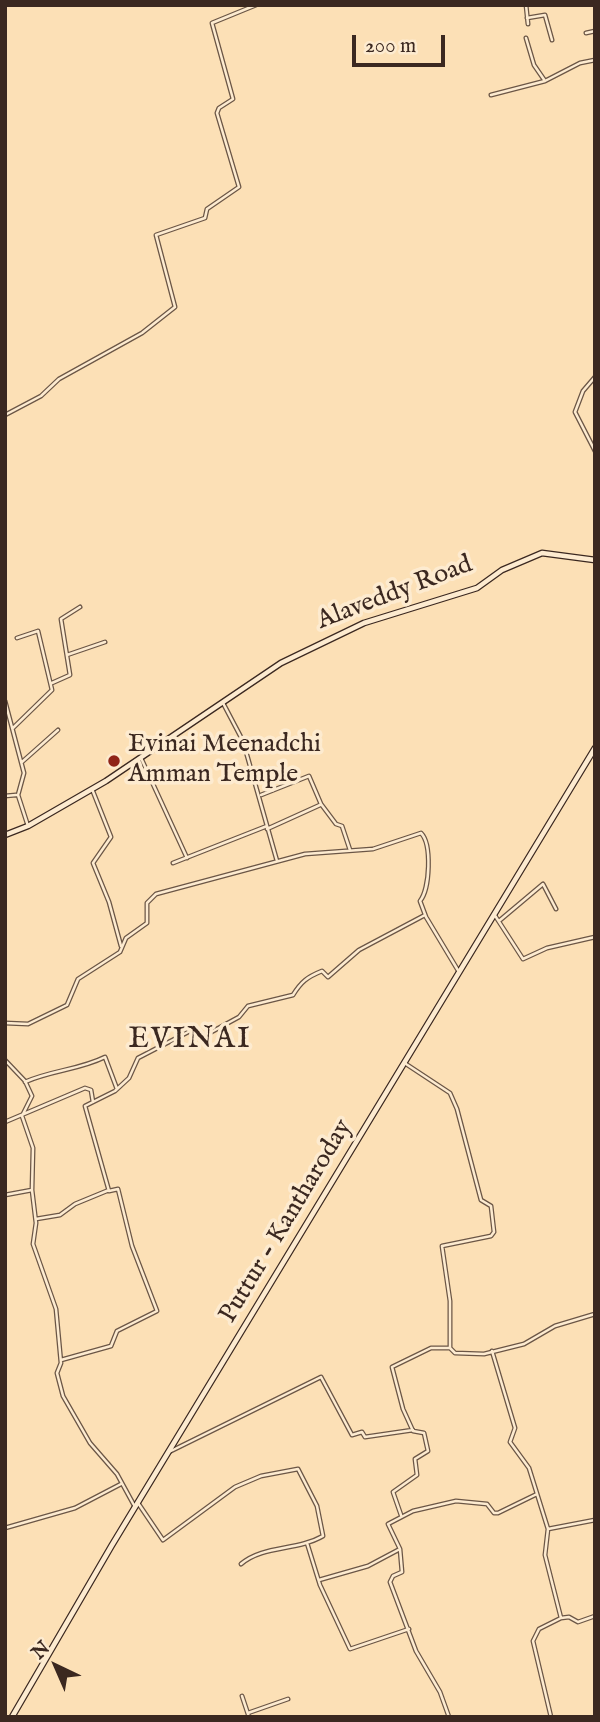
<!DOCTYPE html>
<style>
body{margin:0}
#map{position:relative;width:600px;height:1722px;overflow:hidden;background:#fce0b6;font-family:"IM FELL English",serif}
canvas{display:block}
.frame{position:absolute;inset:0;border:7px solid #3b2820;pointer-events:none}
.north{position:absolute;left:21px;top:1631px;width:70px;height:70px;-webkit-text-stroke:5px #fdebd0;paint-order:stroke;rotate:316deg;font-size:19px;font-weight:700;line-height:28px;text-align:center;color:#3b2820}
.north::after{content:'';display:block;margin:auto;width:24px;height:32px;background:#3b2820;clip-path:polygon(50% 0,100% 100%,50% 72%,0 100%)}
.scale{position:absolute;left:352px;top:35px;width:93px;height:32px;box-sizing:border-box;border:4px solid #3b2820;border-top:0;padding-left:9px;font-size:21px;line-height:24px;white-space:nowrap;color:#3b2820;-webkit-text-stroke:5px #fdebd0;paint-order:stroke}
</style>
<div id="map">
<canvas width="600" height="1722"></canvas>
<div class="frame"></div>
<div class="north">N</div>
<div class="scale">200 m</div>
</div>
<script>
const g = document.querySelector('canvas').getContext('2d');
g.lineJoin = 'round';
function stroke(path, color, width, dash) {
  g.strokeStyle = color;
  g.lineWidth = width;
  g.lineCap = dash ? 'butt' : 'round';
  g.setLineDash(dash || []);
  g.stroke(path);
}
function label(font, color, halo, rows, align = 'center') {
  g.font = font + ' "IM FELL English",serif';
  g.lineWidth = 7;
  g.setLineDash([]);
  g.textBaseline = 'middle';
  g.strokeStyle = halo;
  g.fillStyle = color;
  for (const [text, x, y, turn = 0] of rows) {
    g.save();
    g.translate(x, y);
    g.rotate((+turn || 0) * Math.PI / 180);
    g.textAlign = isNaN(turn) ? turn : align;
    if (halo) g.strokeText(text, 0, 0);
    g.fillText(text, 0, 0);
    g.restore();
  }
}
const street = new Path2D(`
 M526,5L528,24
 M527,18L545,15L552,40
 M586,33L595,31
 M526,38L534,65L545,81
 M491,95L545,81L580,63L595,60
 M595,377L583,391L575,412L595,451
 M5,415L41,396L59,379L142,333L175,307L156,235L205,218L207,209L239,187L217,113L219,108L233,99L212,23L256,5
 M67,655L105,642
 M52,683L70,675L61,619L80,607
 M5,701L24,773L18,795L28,826
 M223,703L243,741L277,861
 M13,728L52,690L38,631L17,638
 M141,758L187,858
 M22,762L58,730
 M92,789L111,837L93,863L109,902L121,946
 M261,795L309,776L321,804L336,824L342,826L350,850
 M5,796L16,795
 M267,829L320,805
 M173,863L267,826
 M494,914L523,959L547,948L595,937
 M499,921L543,884L556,909
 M5,1023L28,1024L67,1005L78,979L120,952L126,938L147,923V903L156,894L305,854L373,849L421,833C432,844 430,889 420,901L426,917L459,972
 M5,1060L25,1081L32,1096L22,1116L33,1148L32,1190L36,1223L33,1244L56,1309L61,1363L57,1373L63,1396L90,1443L117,1474L135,1507
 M406,1064L450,1093L457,1109L481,1200L491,1206L494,1232L491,1236L442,1246L450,1301V1348L455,1353L484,1354L524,1344L555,1326L595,1314
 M25,1082C52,1070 79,1070 105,1057L117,1089
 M5,1122L85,1088L91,1090L93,1102
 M5,1195L32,1190
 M36,1219L60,1215L75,1204L109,1190
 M492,1351L515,1428L510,1442L529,1468L548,1529L545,1555L561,1618L539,1629L533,1641L551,1717
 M61,1360L111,1346L117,1331L157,1311L132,1246L118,1189L109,1191L85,1106L115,1091L129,1078L138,1058L192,1030L204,1036L239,1017L248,1006L293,995C301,982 307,977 322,971L328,977L359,950L425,915
 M171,1451L321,1377L352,1435L362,1432L365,1437L413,1430
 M138,1503L163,1540L235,1487L261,1476L298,1469L317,1506L323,1536C297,1551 263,1545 241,1564
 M401,1515L393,1492L417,1475L415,1459L428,1451L424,1433L413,1431L403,1409L392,1367L431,1348H450
 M5,1528L75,1508L121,1484
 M548,1529L595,1520
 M307,1543L320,1585L350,1649L409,1629
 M400,1549L402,1572L393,1576L390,1582L416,1651L440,1692L449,1717
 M319,1580L368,1566L400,1549L388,1524L413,1511L456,1501L487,1504L494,1513H498L537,1494
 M561,1618L569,1617L578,1622L595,1616
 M242,1696L249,1717
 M248,1713L288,1699`);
const secondary = new Path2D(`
 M5,835L28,826L106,781L281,663L364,623L477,588L502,570L542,553L595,560
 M12,1717L112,1545L595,748`);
const markers = [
 [114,761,7,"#8f2418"]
];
const streetNames = [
 ["Alaveddy Road",395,594,-21],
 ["Puttur - Kantharoday",287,1222,-59]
];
const poiNames = [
 ["Evinai Meenadchi",128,746],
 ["Amman Temple",128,776]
];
const quarterNames = [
 ["EVINAI",190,1041]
];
stroke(street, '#6b5646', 5);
stroke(secondary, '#3b2820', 7);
stroke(street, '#fdebd0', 2.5);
stroke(secondary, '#fdebd0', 4.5);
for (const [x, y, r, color] of markers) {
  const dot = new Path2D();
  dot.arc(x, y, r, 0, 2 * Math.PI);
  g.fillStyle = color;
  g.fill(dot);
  stroke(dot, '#fdebd0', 2.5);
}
label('26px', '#3b2820', '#fdebd0', streetNames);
label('26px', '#3b2820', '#fdebd0', poiNames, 'left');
g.letterSpacing = '2px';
label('30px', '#3b2820', '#fdebd0', quarterNames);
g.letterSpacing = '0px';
</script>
